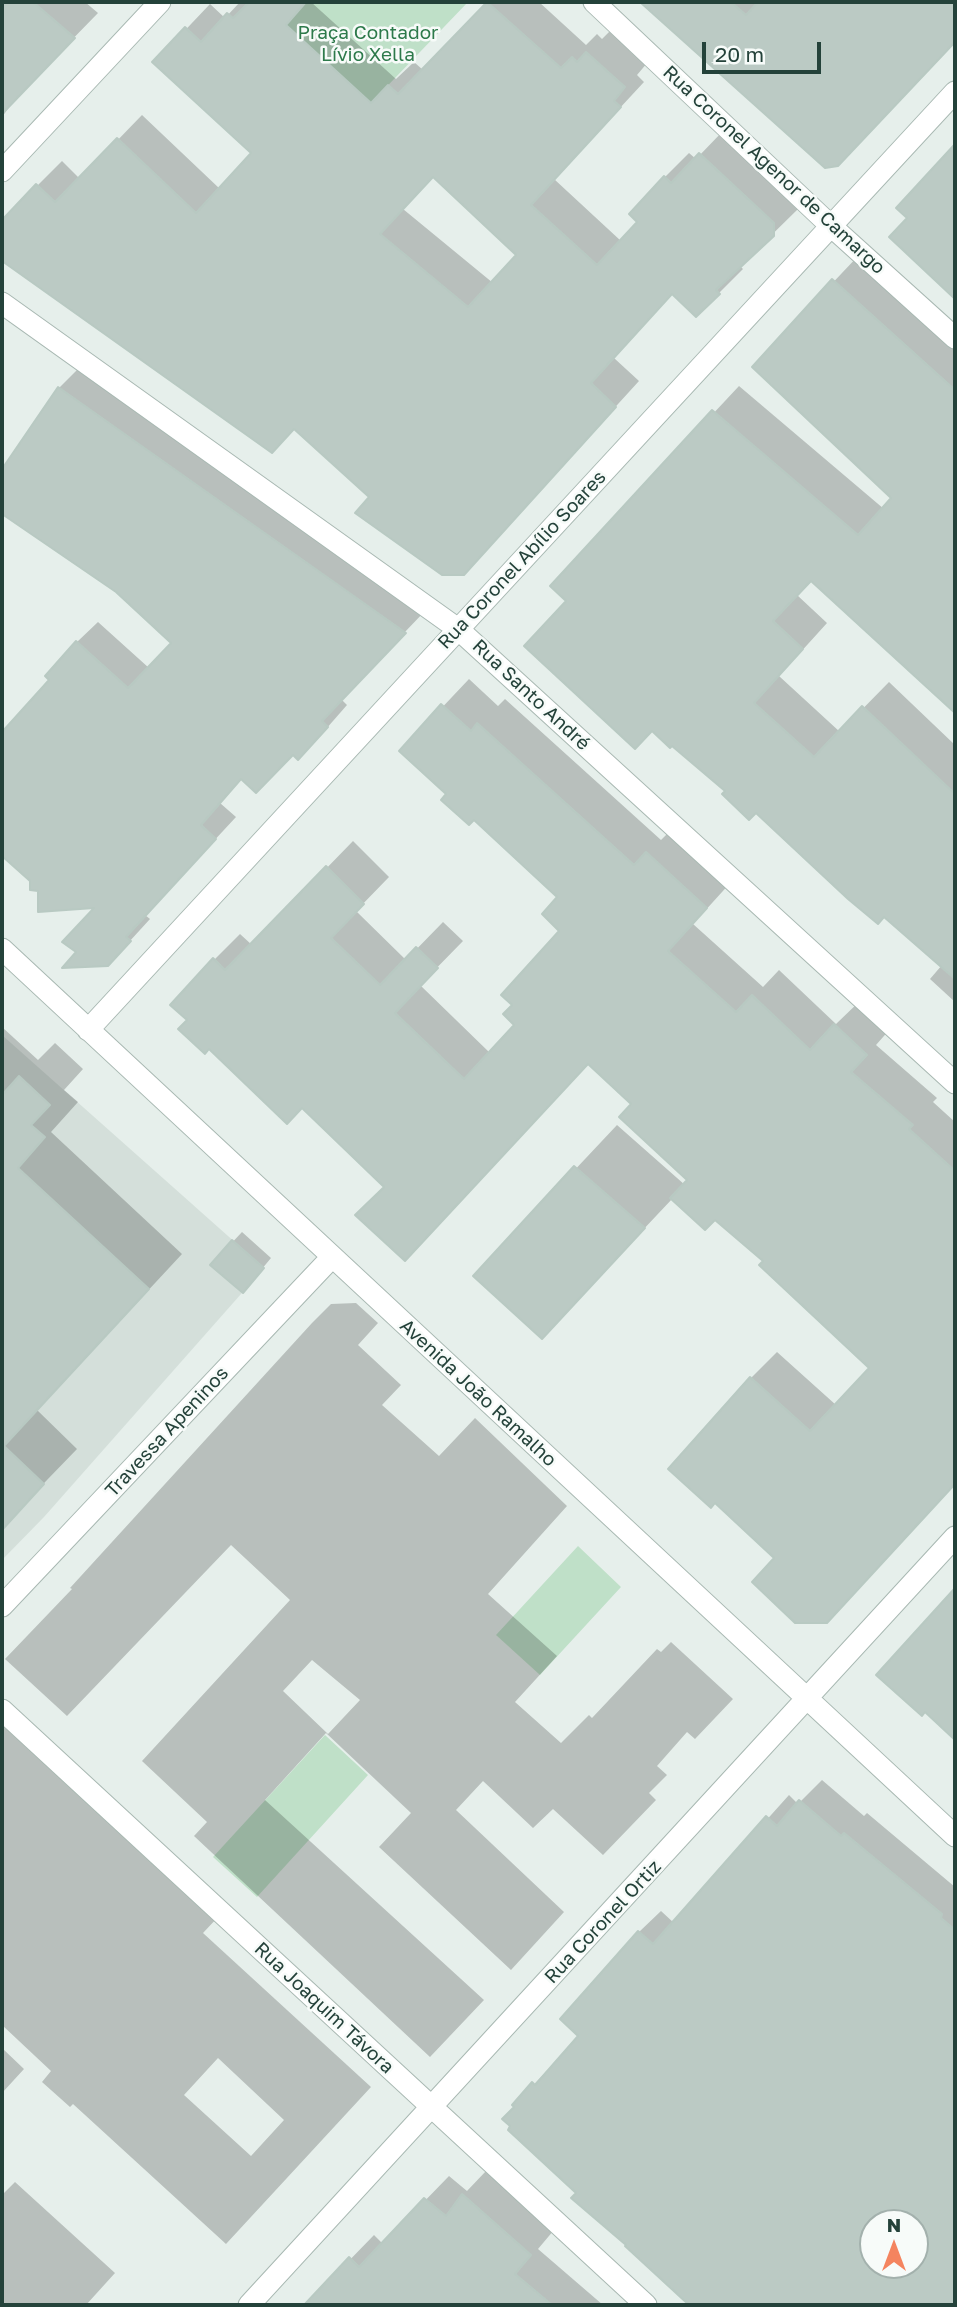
<!DOCTYPE html>
<meta charset="utf-8">
<style>
body{margin:0}
#map{position:relative;width:957px;height:2307px;overflow:hidden;background:#e6efeb;font-family:"Golos Text",sans-serif}
canvas{display:block}
.frame{position:absolute;inset:0;border:4px solid #24423a;pointer-events:none}
.north{position:absolute;left:859px;top:2209px;width:70px;height:70px;box-sizing:border-box;background:#f7fbf9;border:2px solid #a3b1ad;border-radius:50%;rotate:0deg;font-size:19px;font-weight:700;line-height:28px;text-align:center;color:#24423a}
.north::after{content:'';display:block;margin:auto;width:24px;height:32px;background:#f4845f;clip-path:polygon(50% 0,100% 100%,50% 72%,0 100%)}
.scale{position:absolute;left:702px;top:42px;width:119px;height:32px;box-sizing:border-box;border:4px solid #24423a;border-top:0;padding-left:9px;font-size:21px;line-height:24px;white-space:nowrap;color:#24423a;-webkit-text-stroke:5px #f7fbf9;paint-order:stroke}
</style>
<div id="map">
<canvas width="957" height="2307"></canvas>
<div class="frame"></div>
<div class="north">N</div>
<div class="scale">20 m</div>
</div>
<script>
const g = document.querySelector('canvas').getContext('2d');
g.lineJoin = 'round';
function paint(path, color) {
  g.fillStyle = color;
  g.fill(path, 'evenodd');
}
function stroke(path, color, width, dash) {
  g.strokeStyle = color;
  g.lineWidth = width;
  g.lineCap = dash ? 'butt' : 'round';
  g.setLineDash(dash || []);
  g.stroke(path);
}
function label(font, color, halo, rows, align = 'center') {
  g.font = font + ' "Golos Text",sans-serif';
  g.lineWidth = 5;
  g.setLineDash([]);
  g.textBaseline = 'middle';
  g.strokeStyle = halo;
  g.fillStyle = color;
  for (const [text, x, y, turn = 0] of rows) {
    g.save();
    g.translate(x, y);
    g.rotate((+turn || 0) * Math.PI / 180);
    g.textAlign = isNaN(turn) ? turn : align;
    if (halo) g.strokeText(text, 0, 0);
    g.fillText(text, 0, 0);
    g.restore();
  }
}
const built = new Path2D(`
 M2,1035L264,1268L44,1517L2,1560Z`);
const green = new Path2D(`
 M306,2H468L371,103L286,25Z
 M578,1546L621,1587L540,1675L496,1635Z
 M325,1735L368,1775L257,1897L213,1857Z`);
const shadow = new Path2D(`
 M5,2H85L98,13L18,95L2,117V5Z
 M240,2H311L396,79L414,62L423,70L489,2H539L586,45L597,34L602,39L612,29L648,62L637,75L644,82L554,179L621,241L639,222L665,177L689,153L696,159L724,130L797,198V210L740,266L743,269L719,293H673L614,358L639,381L463,574L371,497L296,428L272,451L2,259V223L38,185L62,161L80,179L142,115L220,189L253,152L155,62L210,4L225,18ZM434,176L519,255L493,283L403,209Z
 M643,2H955V41L861,141L826,167Z
 M955,147V296L891,237L909,218L898,208Z
 M859,255L955,343V710L812,580L797,595L827,623L779,676L840,732L889,682L955,745V1002L930,979L942,965L756,810L727,791L568,601L552,586L739,386L884,509L894,498L754,366Z
 M80,367L425,611L341,699L347,705L319,737L294,753L242,778L220,803L236,817L145,915L150,919L108,965L79,952L98,906L39,889L2,854V726L6,730L52,680L77,642L98,622L149,668L174,643L118,590L2,512V472L59,388Z
 M469,679L498,706L505,699L661,840L674,827L732,881L693,924L763,987L779,970L836,1024L862,999L891,1028L876,1045L937,1098L933,1102L955,1122V1483L853,1594L776,1558L751,1378L777,1352L836,1405L871,1368L765,1261L715,1218L673,1198L542,1337L475,1276L617,1125L685,1185L690,1180L634,1104L589,1063L431,1233L302,1106L189,1020L214,960L240,934L252,945L353,841L389,877L356,911L406,960L443,922L463,941L420,985L490,1053L517,1025L514,1004L561,931L560,897L401,751Z
 M2,1027L38,1060L55,1043L83,1069L64,1090L78,1102L51,1132L182,1254L37,1410L77,1449L17,1511L2,1498Z
 M242,1232L271,1258L251,1282L212,1264Z
 M356,1303L378,1323L358,1345L401,1385L382,1405L439,1456L475,1418L567,1506L488,1594L557,1656L515,1702L561,1743L589,1715L592,1718L657,1649L661,1652L671,1642L733,1699L695,1739L687,1732L657,1766L667,1775L649,1793L656,1800L603,1855L553,1809L533,1828L483,1781L456,1810L564,1912L511,1970L379,1847L411,1813L326,1733L265,1800L484,2000L430,2057L194,1836L207,1822L142,1761L290,1600L231,1545L67,1716L5,1659L72,1589L70,1588L312,1323L331,1304ZM312,1660L360,1700L328,1734L283,1691Z
 M955,1591V1738L925,1710L879,1675Z
 M2,1719L219,1916L203,1933L371,2087L226,2244L73,2104L70,2107L42,2082L51,2071L2,2025ZM218,2058L284,2120L251,2156L184,2095Z
 M822,1780L864,1816L867,1813L955,1887V2305H693L574,2198L578,2193L514,2105L581,2036L639,1932L661,1911L674,1923L789,1795L798,1804ZM873,2223H915V2265H873Z
 M2,2048L24,2069L2,2093Z
 M486,2171L554,2230L538,2249L603,2305H306L374,2235L383,2244L449,2176L467,2191Z
 M15,2182L115,2273L86,2305H2V2195Z`);
const building = new Path2D(`
 M2,2H33L75,38L2,114Z
 M249,2H306L286,25L371,103L388,85L398,94L487,2L561,68L572,57L577,62L586,52L625,87L614,101L621,107L531,205L597,265L637,222L629,214L664,176L671,183L699,153L774,223V236L716,290L720,294L696,317L672,294L591,383L616,407L464,575H442L355,513L369,497L294,429L272,453L2,261V220L36,184L55,202L117,138L196,213L251,153L152,62L185,27L201,42L227,13L233,18ZM433,177L516,255L468,307L380,234Z
 M640,2H731L746,15L758,2H955V42L838,166L825,168Z
 M955,144V299L889,237L907,218L896,208Z
 M832,279L955,390V713L811,581L773,621L803,649L754,703L814,757L862,706L955,794V979L884,917L878,924L848,899L756,813L749,820L722,794L725,791L672,746L670,748L652,731L635,749L524,646L566,601L550,586L712,410L858,535L891,498L752,367Z
 M58,387L406,633L322,721L328,727L298,760L293,755L256,793L241,779L201,825L216,839L126,937L131,941L108,966L62,968L76,952L62,942L94,908L38,912V891L30,890V881L2,856V732L49,680L45,676L76,641L128,688L171,643L116,592L2,514V469Z
 M441,704L471,731L477,723L634,865L646,852L707,908L668,951L736,1012L752,995L810,1050L834,1024L867,1055L851,1072L913,1125L909,1129L955,1171V1484L827,1623H795L752,1582L774,1558L715,1503L711,1508L668,1469L750,1377L810,1431L869,1368L759,1265L763,1261L715,1220L705,1230L670,1198L687,1180L619,1117L631,1104L588,1064L405,1261L355,1215L384,1187L302,1108L287,1124L209,1049L205,1054L178,1029L187,1020L170,1005L213,958L225,970L326,866L364,904L331,938L380,985L416,947L438,968L395,1013L464,1079L514,1025L503,1014L512,1005L501,995L559,931L542,914L557,897L474,820L469,825L441,800L446,794L399,751Z
 M19,1076L50,1105L31,1125L45,1137L18,1168L149,1289L4,1446L44,1484L2,1530V1095Z
 M574,1166L645,1228L542,1339L473,1276Z
 M232,1240L264,1268L243,1293L210,1265Z
 M955,1588V1740L925,1712L922,1716L876,1675Z
 M799,1800L841,1836L844,1833L913,1890L942,1914L941,1918L955,1930V2305H689L625,2246L626,2245L571,2198L576,2193L508,2130L510,2126L502,2119L514,2107L512,2105L532,2082L535,2085L578,2036L560,2019L638,1931L653,1944L766,1816L777,1826ZM873,2223H915V2265H873Z
 M462,2194L531,2255L515,2274L552,2305H304L349,2257L359,2267L424,2198L446,2216Z`);
const minor = new Path2D(`
 M594,2L831,226L955,338
 M2,171L160,2
 M2,303L458,629L955,1083
 M2,949L955,1836
 M88,1030L955,92
 M2,1606L332,1257
 M2,1710L646,2305
 M249,2305L955,1537`);
const parkNames = [
 ["Praça Contador",368,33],
 ["Lívio Xella",368,55]
];
const streetNames = [
 ["Rua Coronel Agenor de Camargo",774,170,43],
 ["Rua Coronel Abílio Soares",522,560,-47],
 ["Rua Santo André",531,695,43],
 ["Avenida João Ramalho",478,1393,43],
 ["Travessa Apeninos",167,1432,-47],
 ["Rua Coronel Ortiz",603,1922,-47],
 ["Rua Joaquim Távora",324,2008,43]
];
paint(built, '#d4dfda');
paint(green, '#bfe0c8');
paint(shadow, '#0003');
paint(building, '#bbcac4');
stroke(building, '#b8c9c2', 2);
stroke(minor, '#a8b8b2', 23);
stroke(minor, '#fff', 21);
label('19px', '#2d7a4b', '#f7fbf9', parkNames);
label('19px', '#24423a', '#f7fbf9', streetNames);
</script>
